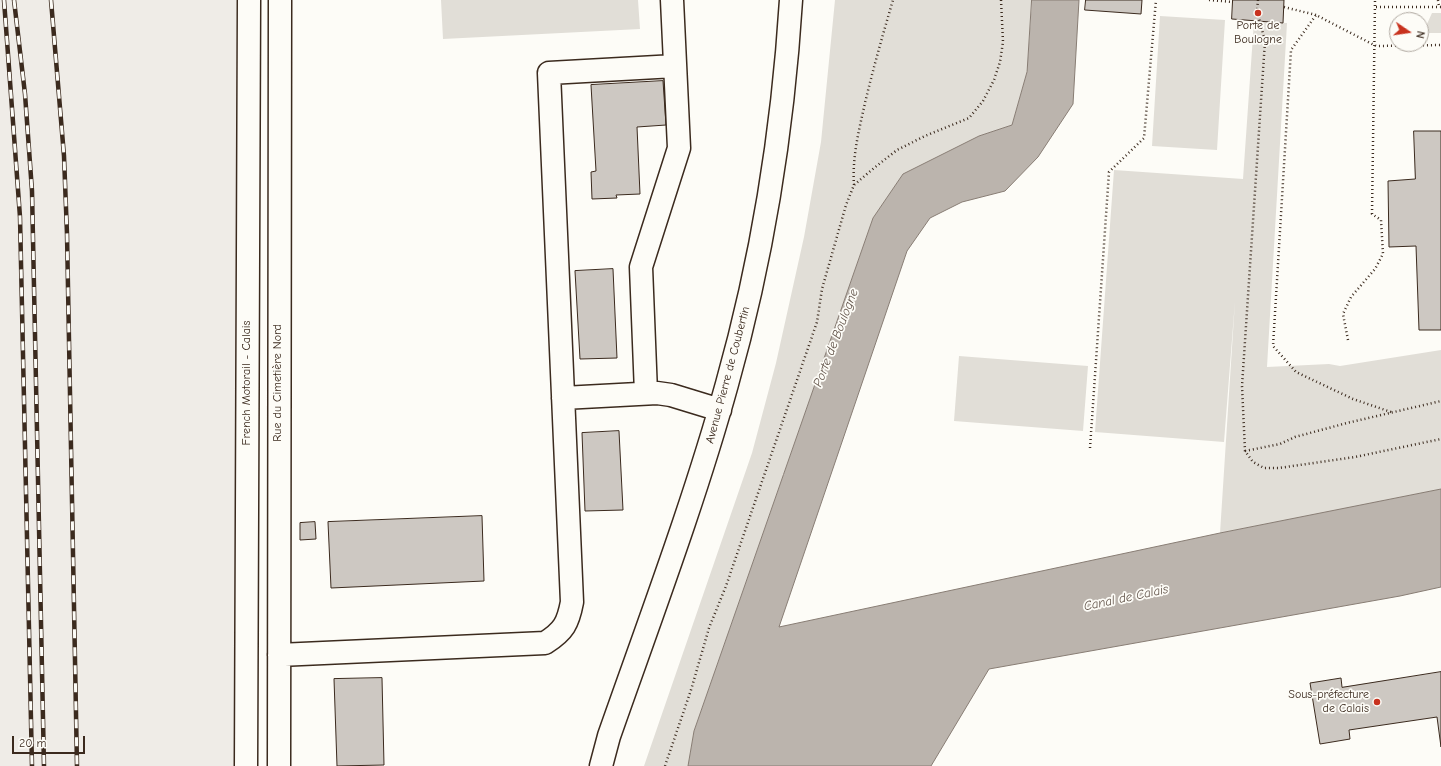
<!DOCTYPE html>
<meta charset="utf-8">
<style>
body{margin:0}
#map{position:relative;width:1441px;height:766px;overflow:hidden;background:#fdfcf7;font-family:"Comic Neue",sans-serif}
canvas{display:block}
.north{position:absolute;left:1389px;top:12px;width:40px;height:40px;box-sizing:border-box;background:#fdfcf7;border:1px solid #afa8a0;border-radius:50%;rotate:103deg;font-size:11px;font-weight:700;line-height:16px;text-align:center;color:#3b2a1e}
.north::after{content:'';display:block;margin:auto;width:14px;height:18px;background:#c8321e;clip-path:polygon(50% 0,100% 100%,50% 72%,0 100%)}
.scale{position:absolute;left:12px;top:736px;width:73px;height:18px;box-sizing:border-box;border:2px solid #3b2a1e;border-top:0;padding-left:5px;font-size:12px;line-height:14px;white-space:nowrap;color:#3b2a1e;-webkit-text-stroke:3px #fdfcf7;paint-order:stroke}
</style>
<div id="map">
<canvas width="1441" height="766"></canvas>
<div class="north">N</div>
<div class="scale">20 m</div>
</div>
<script>
const g = document.querySelector('canvas').getContext('2d');
g.lineJoin = 'round';
function paint(path, color) {
  g.fillStyle = color;
  g.fill(path, 'evenodd');
}
function stroke(path, color, width, dash) {
  g.strokeStyle = color;
  g.lineWidth = width;
  g.lineCap = dash ? 'butt' : 'round';
  g.setLineDash(dash || []);
  g.stroke(path);
}
function label(font, color, halo, rows, align = 'center') {
  g.font = font + ' "Comic Neue",sans-serif';
  g.lineWidth = 3.5;
  g.setLineDash([]);
  g.textBaseline = 'middle';
  g.strokeStyle = halo;
  g.fillStyle = color;
  for (const [text, x, y, turn = 0] of rows) {
    g.save();
    g.translate(x, y);
    g.rotate((+turn || 0) * Math.PI / 180);
    g.textAlign = isNaN(turn) ? turn : align;
    if (halo) g.strokeText(text, 0, 0);
    g.fillText(text, 0, 0);
    g.restore();
  }
}
const built = new Path2D(`
 M0,0H236L238,766H0Z`);
const green = new Path2D(`
 M441,0H638L640,29L443,39Z
 M835,0H1032L1027,72L1012,125L979,136L903,174L873,218L694,731L688,766H644L752,453L776,363L804,237L821,142Z
 M1233,0H1284L1283,23H1287L1267,367L1329,364L1340,366L1441,350V489L1220,533L1235,301L1224,442L1095,432L1114,170L1243,179L1254,21L1232,19Z
 M1432,13H1441V33H1428L1427,24Z
 M1160,16L1225,20L1217,150L1152,146Z
 M959,356L1088,366L1083,431L954,421Z`);
const water = new Path2D(`
 M1032,0H1079L1073,104L1038,157L1005,191L962,202L930,218L907,251L779,627L1220,533L1441,489V587L1400,596L989,669L931,766H688L694,731L873,218L903,174L979,136L1012,125L1027,72Z`);
const building = new Path2D(`
 M1086,0H1142L1141,14L1085,10Z
 M1233,0H1284L1283,23L1232,19Z
 M663,81L666,125L637,127L640,194L616,195L617,198L592,199L591,172L596,171L591,85Z
 M1414,131H1441V330H1419L1416,246L1389,247L1388,181L1415,179Z
 M613,269L617,358L580,359L575,271Z
 M619,431L623,510L585,511L582,433Z
 M482,516L484,581L331,588L328,522Z
 M315,522L316,539L300,540V523Z
 M1441,672V747L1437,717L1349,730L1350,739L1320,744L1310,683L1341,678L1342,687Z
 M382,678L384,765L337,766L334,679Z`);
const path = new Path2D(`
 M1209,0L1233,2
 M1258,0L1257,11L1265,41L1242,386L1245,451L1253,462L1264,468H1279L1355,457L1441,439
 M1438,0L1439,7H1441
 M1284,7L1316,15
 M1376,7H1439
 M854,185C852,157 859,130 865,103C873,69 883,34 893,0
 M1348,340L1343,314L1351,297L1375,269L1383,254L1381,220L1372,214L1375,0
 M1391,412L1353,399L1296,372L1273,346L1291,50L1316,15L1376,46L1441,45
 M1090,448L1109,172L1144,138L1156,0
 M1245,451L1280,444L1295,437L1347,423L1441,401
 M665,766L691,690L709,628L726,586L817,322L822,289L846,205L854,185L874,168L897,150L925,136L969,118L983,101L994,80L1000,62L1003,42L1001,0`);
const minor = new Path2D(`
 M646,393L641,267L679,148L672,0
 M563,398L657,393L671,395L720,410
 M279,655L545,643C564,631 568,623 572,602L549,73L675,66
 M246,766L249,0
 M279,766L280,0
 M601,766L609,736C650,619 694,503 727,384C762,260 783,129 791,0`);
const rail = new Path2D(`
 M4,0L20,217L32,766
 M14,0L25,94L32,191L44,766
 M51,0L64,156L67,234L77,766`);
const markers = [
 [1258,13,4,"#c8321e"],
 [1377,702,4,"#c8321e"]
];
const poiNames = [
 ["Porte de",1258,26],
 ["Boulogne",1258,40],
 ["Sous-préfecture",1369,695,"right"],
 ["de Calais",1369,709,"right"]
];
const streetNames = [
 ["Avenue Pierre de Coubertin",728,375,-75],
 ["French Motorail - Calais",247,383,-90],
 ["Rue du Cimetière Nord",278,383,-90]
];
const waterNames = [
 ["Porte de Boulogne",836,338,-69],
 ["Canal de Calais",1126,598,-12]
];
paint(built, '#efece7');
paint(green, '#e1ded7');
paint(water, '#bbb4ad');
stroke(water, '#887d74', 1);
paint(building, '#cdc8c2');
stroke(building, '#3b2a1e', 1);
stroke(minor, '#3b2a1e', 25);
stroke(path, '#3b2a1e', 2.5, [1, 3]);
stroke(minor, '#fdfcf7', 22);
stroke(rail, '#3b2a1e', 4.5);
stroke(rail, '#fdfcf7', 3, [9]);
for (const [x, y, r, color] of markers) {
  const dot = new Path2D();
  dot.arc(x, y, r, 0, 2 * Math.PI);
  g.fillStyle = color;
  g.fill(dot);
  stroke(dot, '#fdfcf7', 1.5);
}
label('12px', '#3b2a1e', '#fdfcf7', poiNames);
label('12px', '#3b2a1e', '#fdfcf7', streetNames);
label('italic 13px', '#615349', '#fdfcf7', waterNames);
</script>
